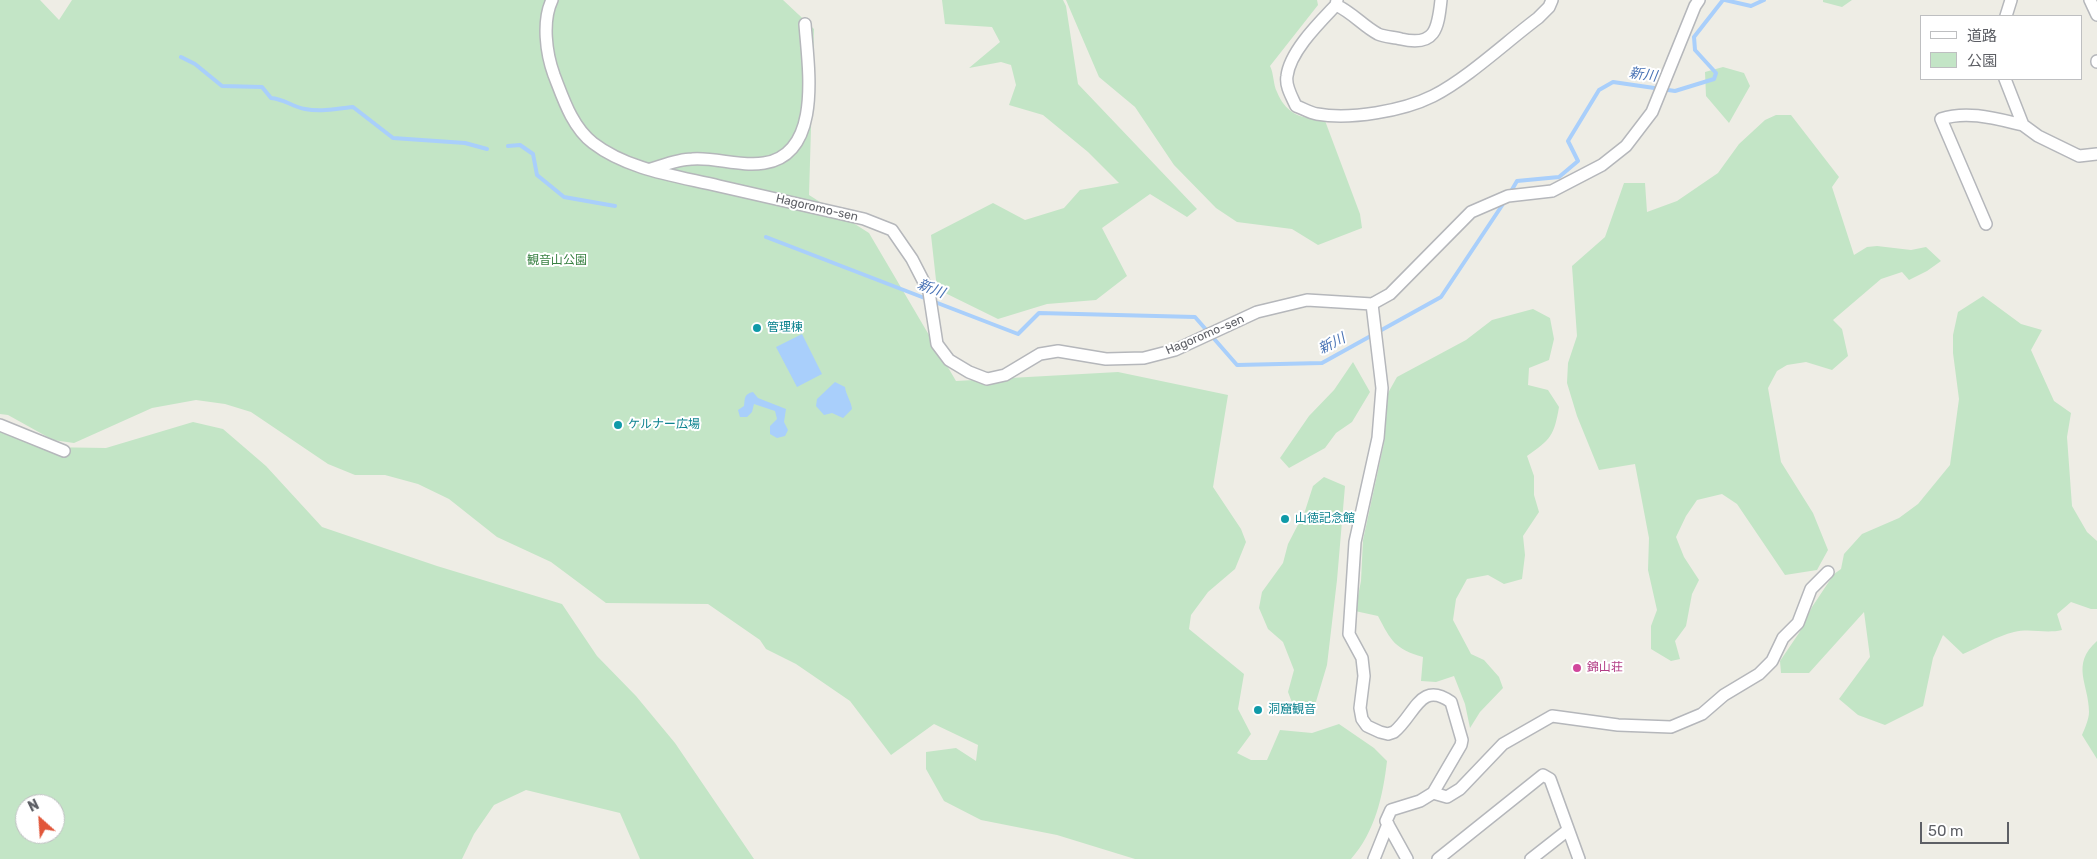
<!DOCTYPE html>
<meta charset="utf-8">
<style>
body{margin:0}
#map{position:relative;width:2097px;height:859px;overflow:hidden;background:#eeede5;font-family:Rubik,"Noto Sans JP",sans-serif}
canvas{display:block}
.legend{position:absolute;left:1920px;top:15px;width:162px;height:65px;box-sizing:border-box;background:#fff;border:1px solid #bebfc1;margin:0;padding:6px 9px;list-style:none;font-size:15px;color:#5d5f65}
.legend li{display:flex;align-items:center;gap:10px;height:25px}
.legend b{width:25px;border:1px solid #bebfc1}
.north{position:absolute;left:15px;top:794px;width:50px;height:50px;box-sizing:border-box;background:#fff;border:1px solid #bebfc1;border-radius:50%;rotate:334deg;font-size:14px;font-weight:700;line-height:20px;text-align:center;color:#5d5f65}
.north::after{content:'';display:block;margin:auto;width:18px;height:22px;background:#e15639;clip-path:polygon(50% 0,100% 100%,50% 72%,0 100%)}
.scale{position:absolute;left:1920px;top:822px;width:89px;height:22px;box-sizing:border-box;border:2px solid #5d5f65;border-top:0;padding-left:6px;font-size:15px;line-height:18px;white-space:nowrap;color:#5d5f65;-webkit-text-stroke:4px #fff;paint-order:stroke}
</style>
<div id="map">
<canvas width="2097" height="859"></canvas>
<ul class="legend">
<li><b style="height:6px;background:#fff"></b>道路</li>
<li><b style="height:14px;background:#c3e5c6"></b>公園</li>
</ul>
<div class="north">N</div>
<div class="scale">50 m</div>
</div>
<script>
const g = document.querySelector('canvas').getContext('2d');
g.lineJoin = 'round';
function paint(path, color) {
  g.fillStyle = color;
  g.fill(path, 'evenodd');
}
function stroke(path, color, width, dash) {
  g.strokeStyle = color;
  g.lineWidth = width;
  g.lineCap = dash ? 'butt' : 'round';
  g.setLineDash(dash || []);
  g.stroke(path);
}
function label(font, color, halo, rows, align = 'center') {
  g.font = font + ' Rubik,"Noto Sans JP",sans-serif';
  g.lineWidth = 4;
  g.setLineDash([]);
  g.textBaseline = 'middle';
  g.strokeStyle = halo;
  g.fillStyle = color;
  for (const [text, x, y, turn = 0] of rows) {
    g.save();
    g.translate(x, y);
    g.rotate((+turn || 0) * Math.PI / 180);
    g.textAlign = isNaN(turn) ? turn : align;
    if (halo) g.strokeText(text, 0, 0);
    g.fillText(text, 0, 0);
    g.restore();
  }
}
const green = new Path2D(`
 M0,0H40L59,20L72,0H783L814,29L809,195L869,233L956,381L1118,372L1228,395L1213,487L1241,529L1246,542L1235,569L1208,592L1191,615L1189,629L1244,674L1238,709L1251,734L1237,753L1251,760H1267L1280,730L1312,733L1339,724L1374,748L1387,761C1383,796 1375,832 1351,859H1135L1057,835L981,820L944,801L926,769V752L956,748L976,761L978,745L934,724L891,755L850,701L796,664L766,649L760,640L708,604L606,603L551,562L497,537L449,499L418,484L385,475H355L328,464L251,412L225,404L196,400L152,408L74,443L53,440L8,415L0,414Z
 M942,0H1063L1066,6L1078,84L1197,209L1187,217L1150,194L1102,228L1127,276L1096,300L1047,304L998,319L937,289L931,235L993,203L1025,220L1064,208L1080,190L1119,183L1088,152L1043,115L1009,105L1016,85L1011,65L1001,62L969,68L1000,42L992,27L945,24Z
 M1066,0H1317L1318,5L1270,66C1274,74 1273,84 1277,92C1286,114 1302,120 1324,118L1360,214L1362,228L1318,245L1292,229L1237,222L1216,208L1174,165L1135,107L1099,77Z
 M1823,0H1852L1842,7L1823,2Z
 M1723,67L1744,73L1750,86L1729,123L1706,96L1705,72Z
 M1776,115H1791L1839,177L1832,187L1854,255L1867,247L1877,246L1911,250L1926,247L1941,261L1927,271L1909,280L1902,272L1881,279L1833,320L1842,329L1848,356L1832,370L1806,362L1787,365L1777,371L1768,388L1781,462L1813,513L1828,550L1817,570L1785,575L1737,504L1722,494L1697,500L1686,516L1676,537L1684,557L1699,580L1692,594L1686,626L1675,641L1680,659L1671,661L1651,649V626L1657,610L1648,570L1649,538L1635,464L1599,470L1577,416L1567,383L1568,363L1577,336L1572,266L1605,237L1624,183H1645L1647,212L1677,201L1718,173L1739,144L1765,120Z
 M1983,296L2021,324L2042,330L2031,350L2054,401L2071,413L2067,437L2072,506L2087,532L2097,541V609H2091L2071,602L2057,614L2062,630C2045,634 2031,628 2014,632C1997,636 1979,647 1963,654L1943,635L1933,658L1923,706L1885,725L1858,715L1839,699L1870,657L1864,612L1809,673H1781L1780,661L1799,633L1812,607L1834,574L1841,569L1844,554L1862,534L1899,518L1918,504L1950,465L1959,399L1953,353V335L1958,312Z
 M1533,309L1550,318L1554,339L1549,360L1529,368L1528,385L1548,390L1559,407C1554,436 1551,439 1527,456L1534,476V495L1539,512L1523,536L1525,555L1522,579L1504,584L1488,575L1467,579L1456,599L1453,620L1471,654L1484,660L1499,677L1503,688L1480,712L1470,728L1465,704L1454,676L1436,682L1421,681L1423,657C1395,649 1391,641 1378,616L1355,611L1361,581L1363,540L1384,443L1388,393L1397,377L1466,340L1492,320Z
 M1353,362L1370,392L1352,422L1336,433L1325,448L1289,468L1280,458L1309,416L1334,390Z
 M193,422L223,429L266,466L322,527L437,566L562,604L597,656L636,696L675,743L754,859H640L620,813L526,790L494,805L474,834L462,859H0V429L43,447L106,448ZM25,804H55V834H25Z
 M1324,477L1345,486L1337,580L1327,665L1315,705L1296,713L1288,692L1294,670L1283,642L1268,629L1259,608L1262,592L1283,563L1288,544L1305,511L1313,486Z
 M2097,641V759L2082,735C2085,728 2089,719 2089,712C2089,684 2070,665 2097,641Z`);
const water = new Path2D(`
 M802,334L822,374L797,387L776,347Z
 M835,382L845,387C846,395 851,401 852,409L843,418L832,413L824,415L816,406L817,399Z
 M753,392L758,398L786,409L784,422L788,430L785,436L777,438L770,434V426L777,419L775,411L754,404L752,412L747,417H740L738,410L744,406C745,398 744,394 753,392Z`);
const stream = new Path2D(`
 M1725,0L1751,6L1764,0
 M181,57L195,64L222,86L262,87L271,98C284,99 293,107 305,109C320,112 337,109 353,107L393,138L465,143L487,149
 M508,146L520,145L533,154L537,175L564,197L615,206
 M1510,193L1517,181L1559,177L1578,161L1568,141L1599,90L1613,82L1675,91L1714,79L1716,73L1695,50L1694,37L1723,0
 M766,237L1018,334L1039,313L1195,317L1237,365L1322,363L1441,297L1505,201`);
const minor = new Path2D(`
 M552,0C542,21 546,53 554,75C563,98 572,127 593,143C628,170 677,176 719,186C767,197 815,208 864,219L892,230L912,259L929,292L937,344L949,360L969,372L987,379L1005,375L1040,354L1058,351L1106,359L1144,358L1175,350L1257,312L1307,300L1372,304L1390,294L1471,212L1508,196L1552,191L1602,165L1626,146L1652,112L1695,6L1699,0
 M1337,0L1336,5C1320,22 1290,51 1287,76C1285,86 1292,97 1296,106C1302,108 1310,113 1317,114C1350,120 1403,111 1433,96C1468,78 1506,42 1538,18L1549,7L1552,0
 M2090,0L2097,15
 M1336,5C1353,13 1363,26 1378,34C1384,37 1394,37 1401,39C1435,47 1438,29 1441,0
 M2006,16L2011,0
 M2097,61V62
 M2005,79L2023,125L2038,136L2079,156L2097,154
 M651,169C664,165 679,159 692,159C715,157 741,167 764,163C823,154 808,66 805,24
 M1986,224L1941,119C1968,110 1997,119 2023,125
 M1372,304L1382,388L1378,438L1355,542L1349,634L1362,658L1364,676L1360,708L1362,719L1367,726L1380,732L1388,734L1394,732C1415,715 1420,680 1451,702L1462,740L1461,745L1433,793L1420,801L1391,810L1386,821L1407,859
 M0,425L64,451
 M1433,793L1447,797L1460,789L1503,744L1552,716L1618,725L1671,727L1702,714L1724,695L1759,674L1772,661L1783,638L1798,623L1811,589L1828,572
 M1374,859L1388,824
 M1438,859L1543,775L1550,779L1579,859
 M1531,859L1568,830`);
const markers = [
 [757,328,5,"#0f9aa8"],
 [618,425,5,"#0f9aa8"],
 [1285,519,5,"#0f9aa8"],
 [1577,668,5,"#d1479c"],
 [1258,710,5,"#0f9aa8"]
];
const streetNames = [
 ["Hagoromo-sen",817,208,13],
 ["Hagoromo-sen",1205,335,-23]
];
const parkNames = [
 ["観音山公園",557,261]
];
const cultureNames = [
 ["管理棟",767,328],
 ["ケルナー広場",628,425],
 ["山徳記念館",1295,519],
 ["洞窟観音",1268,710]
];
const hotelNames = [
 ["錦山荘",1587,668]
];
const waterNames = [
 ["新川",1643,75,8],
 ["新川",931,289,21],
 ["新川",1332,344,-27]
];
paint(green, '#c3e5c6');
paint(water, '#a9cffb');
stroke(stream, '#a9cffb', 4);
stroke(minor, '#b5b7bb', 14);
stroke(minor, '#fff', 11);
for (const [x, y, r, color] of markers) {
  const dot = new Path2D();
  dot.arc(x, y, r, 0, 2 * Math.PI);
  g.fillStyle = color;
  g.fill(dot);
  stroke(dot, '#fff', 2);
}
label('12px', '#5d5f65', '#fff', streetNames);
label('12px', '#388042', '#fff', parkNames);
label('12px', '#0d838f', '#fff', cultureNames, 'left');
label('12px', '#b23c85', '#fff', hotelNames, 'left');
label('italic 14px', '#4973b5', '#fff', waterNames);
</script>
